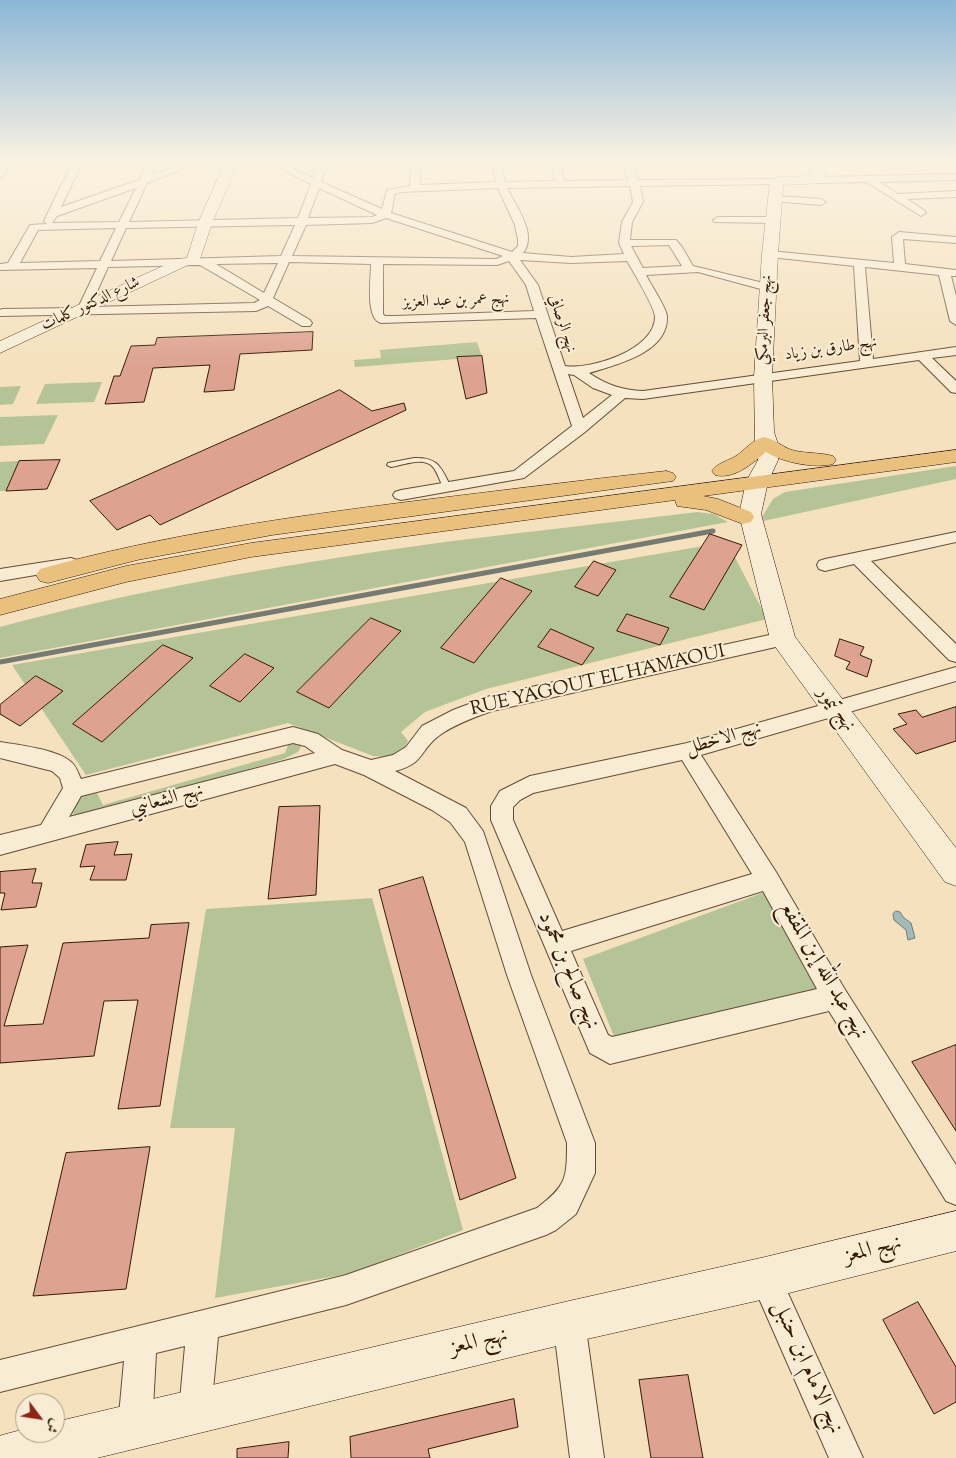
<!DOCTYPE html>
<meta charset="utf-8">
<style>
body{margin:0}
#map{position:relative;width:956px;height:1458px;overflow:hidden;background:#f5e1bd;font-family:"Sorts Mill Goudy",Amiri,serif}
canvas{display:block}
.north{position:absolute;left:15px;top:1393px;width:50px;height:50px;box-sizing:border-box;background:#f8ecd4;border:1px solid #aa9882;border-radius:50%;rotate:121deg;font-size:14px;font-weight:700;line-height:20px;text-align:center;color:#351906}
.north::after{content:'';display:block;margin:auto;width:18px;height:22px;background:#8f2418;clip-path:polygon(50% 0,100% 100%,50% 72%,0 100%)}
</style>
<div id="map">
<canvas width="956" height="1458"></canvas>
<div class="north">ش</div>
</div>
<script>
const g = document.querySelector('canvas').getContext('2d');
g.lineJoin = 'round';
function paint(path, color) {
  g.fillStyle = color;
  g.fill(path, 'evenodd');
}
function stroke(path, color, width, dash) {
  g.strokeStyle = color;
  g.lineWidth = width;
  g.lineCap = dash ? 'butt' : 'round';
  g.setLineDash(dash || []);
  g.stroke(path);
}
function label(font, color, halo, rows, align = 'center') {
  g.font = font + ' "Sorts Mill Goudy",Amiri,serif';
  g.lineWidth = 4;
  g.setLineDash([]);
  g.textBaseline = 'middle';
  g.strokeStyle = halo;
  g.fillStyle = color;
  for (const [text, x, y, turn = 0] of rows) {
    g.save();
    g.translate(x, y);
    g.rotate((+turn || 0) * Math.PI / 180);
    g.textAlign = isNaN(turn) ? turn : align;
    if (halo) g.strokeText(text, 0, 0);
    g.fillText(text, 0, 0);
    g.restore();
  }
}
const green = new Path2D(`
 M477,342L482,357L355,367L354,360L381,358L380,350Z
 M102,382L94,402L36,404L45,384Z
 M21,386L13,404L0,405V387Z
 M58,415L44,444L0,446V417Z
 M19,461L6,491H0V462Z
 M956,466V479L759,522L773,499L785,492Z
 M697,512L714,514L728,522L0,658V627C136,590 276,566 416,546C509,533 604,524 697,512Z
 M727,542L767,619L486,689L425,712L401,732L408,741L403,751L389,757L373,756L288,723L86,775L12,665Z
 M290,740L300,743L301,747L298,752L284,759L86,816L72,814L70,806L77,798L96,791L103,805L285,753Z
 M765,892L823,988L615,1039L583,959Z
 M372,898L463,1230L352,1273L215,1298L235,1128H170L206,909Z`);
const water = new Path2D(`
 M896,911L900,912L904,918L911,923L915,938L908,940L906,930L894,920L893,914Z`);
const stream = new Path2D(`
 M0,662L713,531`);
const building = new Path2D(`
 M313,332L312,350L240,354L234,390L204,392L210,365L153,368L144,402L105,404L114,376H120L131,346L155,345L157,338Z
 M482,356L487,393L466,399L457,357Z
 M340,390L372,411L404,403L406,410L160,525L150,515L117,530L90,501Z
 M60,460L47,489L6,491L19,461Z
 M710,534L742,545L704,610L670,597Z
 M594,561L616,570L598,596L575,587Z
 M501,578L532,591L474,663L441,648Z
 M627,614L669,628L660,645L617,631Z
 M371,618L401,631L329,708L297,692Z
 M551,629L594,648L582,665L538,647Z
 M840,639L864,647L860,655L872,660L867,677L846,669L850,662L835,656Z
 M163,645L193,658L102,742L73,724Z
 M245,654L274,668L240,702L210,686Z
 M36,676L63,691L20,726L0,714V705Z
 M956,707V741L916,754L893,729L907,724L898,714L916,710L922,717Z
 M320,806L316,895L268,899L279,807Z
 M118,842L114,855L132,854L126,880H90L95,866L80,867L86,845Z
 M36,869L32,883H42L36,907L1,910L5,893H0V872Z
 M423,877L516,1178L460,1200L379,890Z
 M189,923L160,1106L118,1109L138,1000L104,1001L94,1056L0,1063V947L28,945L4,1026L43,1024L63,943L149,938L151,925Z
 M956,1045V1131L912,1062Z
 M150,1147L126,1289L33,1296L66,1153Z
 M918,1302L956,1367V1402L934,1414L883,1320Z
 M688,1375L703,1458H651L639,1380Z
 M514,1399L518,1427L428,1449L430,1458H351L350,1437Z
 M289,1442L288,1458H237V1449Z`);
const lane = new Path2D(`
 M414,458C439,457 441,468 451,487L450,489H444C440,482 438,473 433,467C424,456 403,465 391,467L387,465L388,463Z`);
const street = new Path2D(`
 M2,163H11L3,177L0,178V167Z
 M72,163H82L61,207L139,180L147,163H157L151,175L185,163H199L147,183L129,222L298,218L311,184L269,163H281L313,178L318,163H328L321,182L382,209L387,190L410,186L411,163H421L420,185L496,182L491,163H501L505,182L555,181L551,163H561L564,181L628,180L623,163H633L638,180L780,179L782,181L777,184L640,186L643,202L632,222L630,240H676L682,247L693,266L772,285L774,287L768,291L698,272L646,275C651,285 666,307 667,316C669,353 615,365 589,373C607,385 622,390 643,391L860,361L854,266L770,257L764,254L770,251L894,263L892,237L899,232L956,237V243L903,239L905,264L956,270V276H951L956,296V325L950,321L939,275L865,267L873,359L956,347V355L932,358L956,381V393L951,392L919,360L643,399L625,398L585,432L524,478L401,500L395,498L393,495L395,492L401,490L514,471L572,426L536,318L381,323C365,319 371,278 371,264L289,262L273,298L310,320L312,323L310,326H302L268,306L256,311L0,316V310L2,309L78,308L97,268L0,270V264L8,263L30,225L47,224L44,221ZM630,186L633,202L622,222L619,243L624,254L571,257L523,253C538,235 516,206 507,188ZM136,188L119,222L52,223L57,216ZM319,188L377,215L372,217L308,218ZM498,188L515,225L518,240V246L512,252L391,213L395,194L401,192ZM386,218L503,256L496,259L292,256L306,225L372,223ZM295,225L281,256L111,261L126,228ZM116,228L100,261L20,263L38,230ZM669,245L682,266L643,268L631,246ZM520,260L571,263L627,261C633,271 654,307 655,316C656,350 590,370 565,366L538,285ZM509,261L526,285L534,311L396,316H385L383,314V264L497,265ZM278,263L264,293L216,264ZM200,265L260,300L254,303L90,307L108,267ZM568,374L574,375L593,388L612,395L583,418Z
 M956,174V180L879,182L898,194L956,191V197L907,199L925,211L926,213L921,216L866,182L820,183L815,180L820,177Z
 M776,196L821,199L826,202L821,205L772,201L771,199Z
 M718,217H774L779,220L774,223L714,222L713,220Z
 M956,532V542L871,561L956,644V662L949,660L854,564L825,571L819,569L817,565L819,561L825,559Z
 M71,558L77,560L79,564L77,568L0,581V569Z
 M783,632L789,634L792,639L789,644L492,711C475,717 450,726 436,738C419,753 423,764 395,771L466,808L483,831L531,975L595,1143V1173L576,1214L556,1230L546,1235L346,1305L218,1337L211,1411L207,1423L195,1427L183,1423L179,1411L185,1346L156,1353L152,1426L147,1438L135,1443L123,1438L118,1426L124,1361L0,1392V1360L346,1275L537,1208C566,1186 567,1179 567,1143L507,975L465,842L450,822L432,810L364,775L335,764L0,855V835L41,825L63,788L60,778L52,771L0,758V742C19,745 55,749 70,761C76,765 78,773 81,779L293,727L318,734L342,750L371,760L393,755L406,747L422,726L453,710L490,696ZM293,743L305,746L315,753L69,817L81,796Z
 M956,667V681L701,755L776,872L844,988L956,1165V1205L946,1201L829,1011L610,1064L590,1053L491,820V806L500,791L530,776L687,743ZM682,760L752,874L562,931L513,820V807L520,800L533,793ZM763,891L817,989L612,1037L608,1035L571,951Z
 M765,1263L776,1267L863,1458H829L750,1278L754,1267Z
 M569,1306L580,1311L585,1322L604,1458H570L553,1322L558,1311Z`);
const secondary = new Path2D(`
 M225,163H238L212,223L198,265H188L0,353V341L178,259L187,258L198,223Z
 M808,163H821L827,180L825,183L783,185L778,254L772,377L774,432L778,444V460L768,482L761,514L795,637L956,848V886L945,882L774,645L770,639L739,514L746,482L758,460V452L755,448L754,377L762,254L770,181L777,177L812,176Z
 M956,1211V1251L765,1299L569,1343L97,1458H0V1436L2,1435L25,1429V1433H55V1422L569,1301L765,1257Z`);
const highway = new Path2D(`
 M764,437C774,439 780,445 789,449C802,454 820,452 833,456L836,460L833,464C814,469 782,462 766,452C753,463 734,480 715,475L712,471C717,463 728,461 736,456C746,449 752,440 764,437Z
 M956,450V462L703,496L718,499L751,512L754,517L751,522L743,524L706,510L677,506L675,500L251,557L126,582L0,615V599L126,566L251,543Z
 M666,471L673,473L676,477L673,481L272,535L137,560L48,583L40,581L36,575L40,569C163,535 288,517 415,501C498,491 582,480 666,471Z`);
const farStreetnames = [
 ["نهج عمر بن عبد العزيز",456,302,-2],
 ["شارع الدكتور كلمات",91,305,-25],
 ["نهج جعفر البرمكي",766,320,-87],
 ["نهج الرصافي",561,324,72],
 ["نهج طارق بن زياد",831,350,-8]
];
const streetNames = [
 ["RUE YAGOUT EL HAMAOUI",598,682,-13],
 ["نهج تيمور",835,710,53],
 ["نهج الاخطل",724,740,-16],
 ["نهج الشعانبي",167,801,-15]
];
const nearStreetnames = [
 ["نهج صالح بن محمود",567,971,67],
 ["نهج عبد الله إبن المقفع",822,971,60],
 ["نهج المعز",873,1251,-14],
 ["نهج المعز",479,1343,-13],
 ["نهج الامام ابن حنبل",806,1368,66]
];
paint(green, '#b5c496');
paint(water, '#9fbbba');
stroke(water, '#757a72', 1);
stroke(stream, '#757a72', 5);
paint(building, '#dea291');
stroke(building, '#351906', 1);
stroke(lane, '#654b34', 2);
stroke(street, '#654b34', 2);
stroke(secondary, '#351906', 1);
stroke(highway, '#351906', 1);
paint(lane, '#f8ecd4');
paint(street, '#f8ecd4');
paint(secondary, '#f8ecd4');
paint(highway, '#eac07e');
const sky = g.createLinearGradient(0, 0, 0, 367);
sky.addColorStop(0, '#8bb7d6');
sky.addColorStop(0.44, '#faf2e1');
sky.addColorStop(1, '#faf2e100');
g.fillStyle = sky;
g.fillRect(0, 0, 956, 367);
label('16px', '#351906', '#f8ecd4', farStreetnames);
label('19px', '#351906', '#f8ecd4', streetNames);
label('22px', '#351906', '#f8ecd4', nearStreetnames);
</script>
